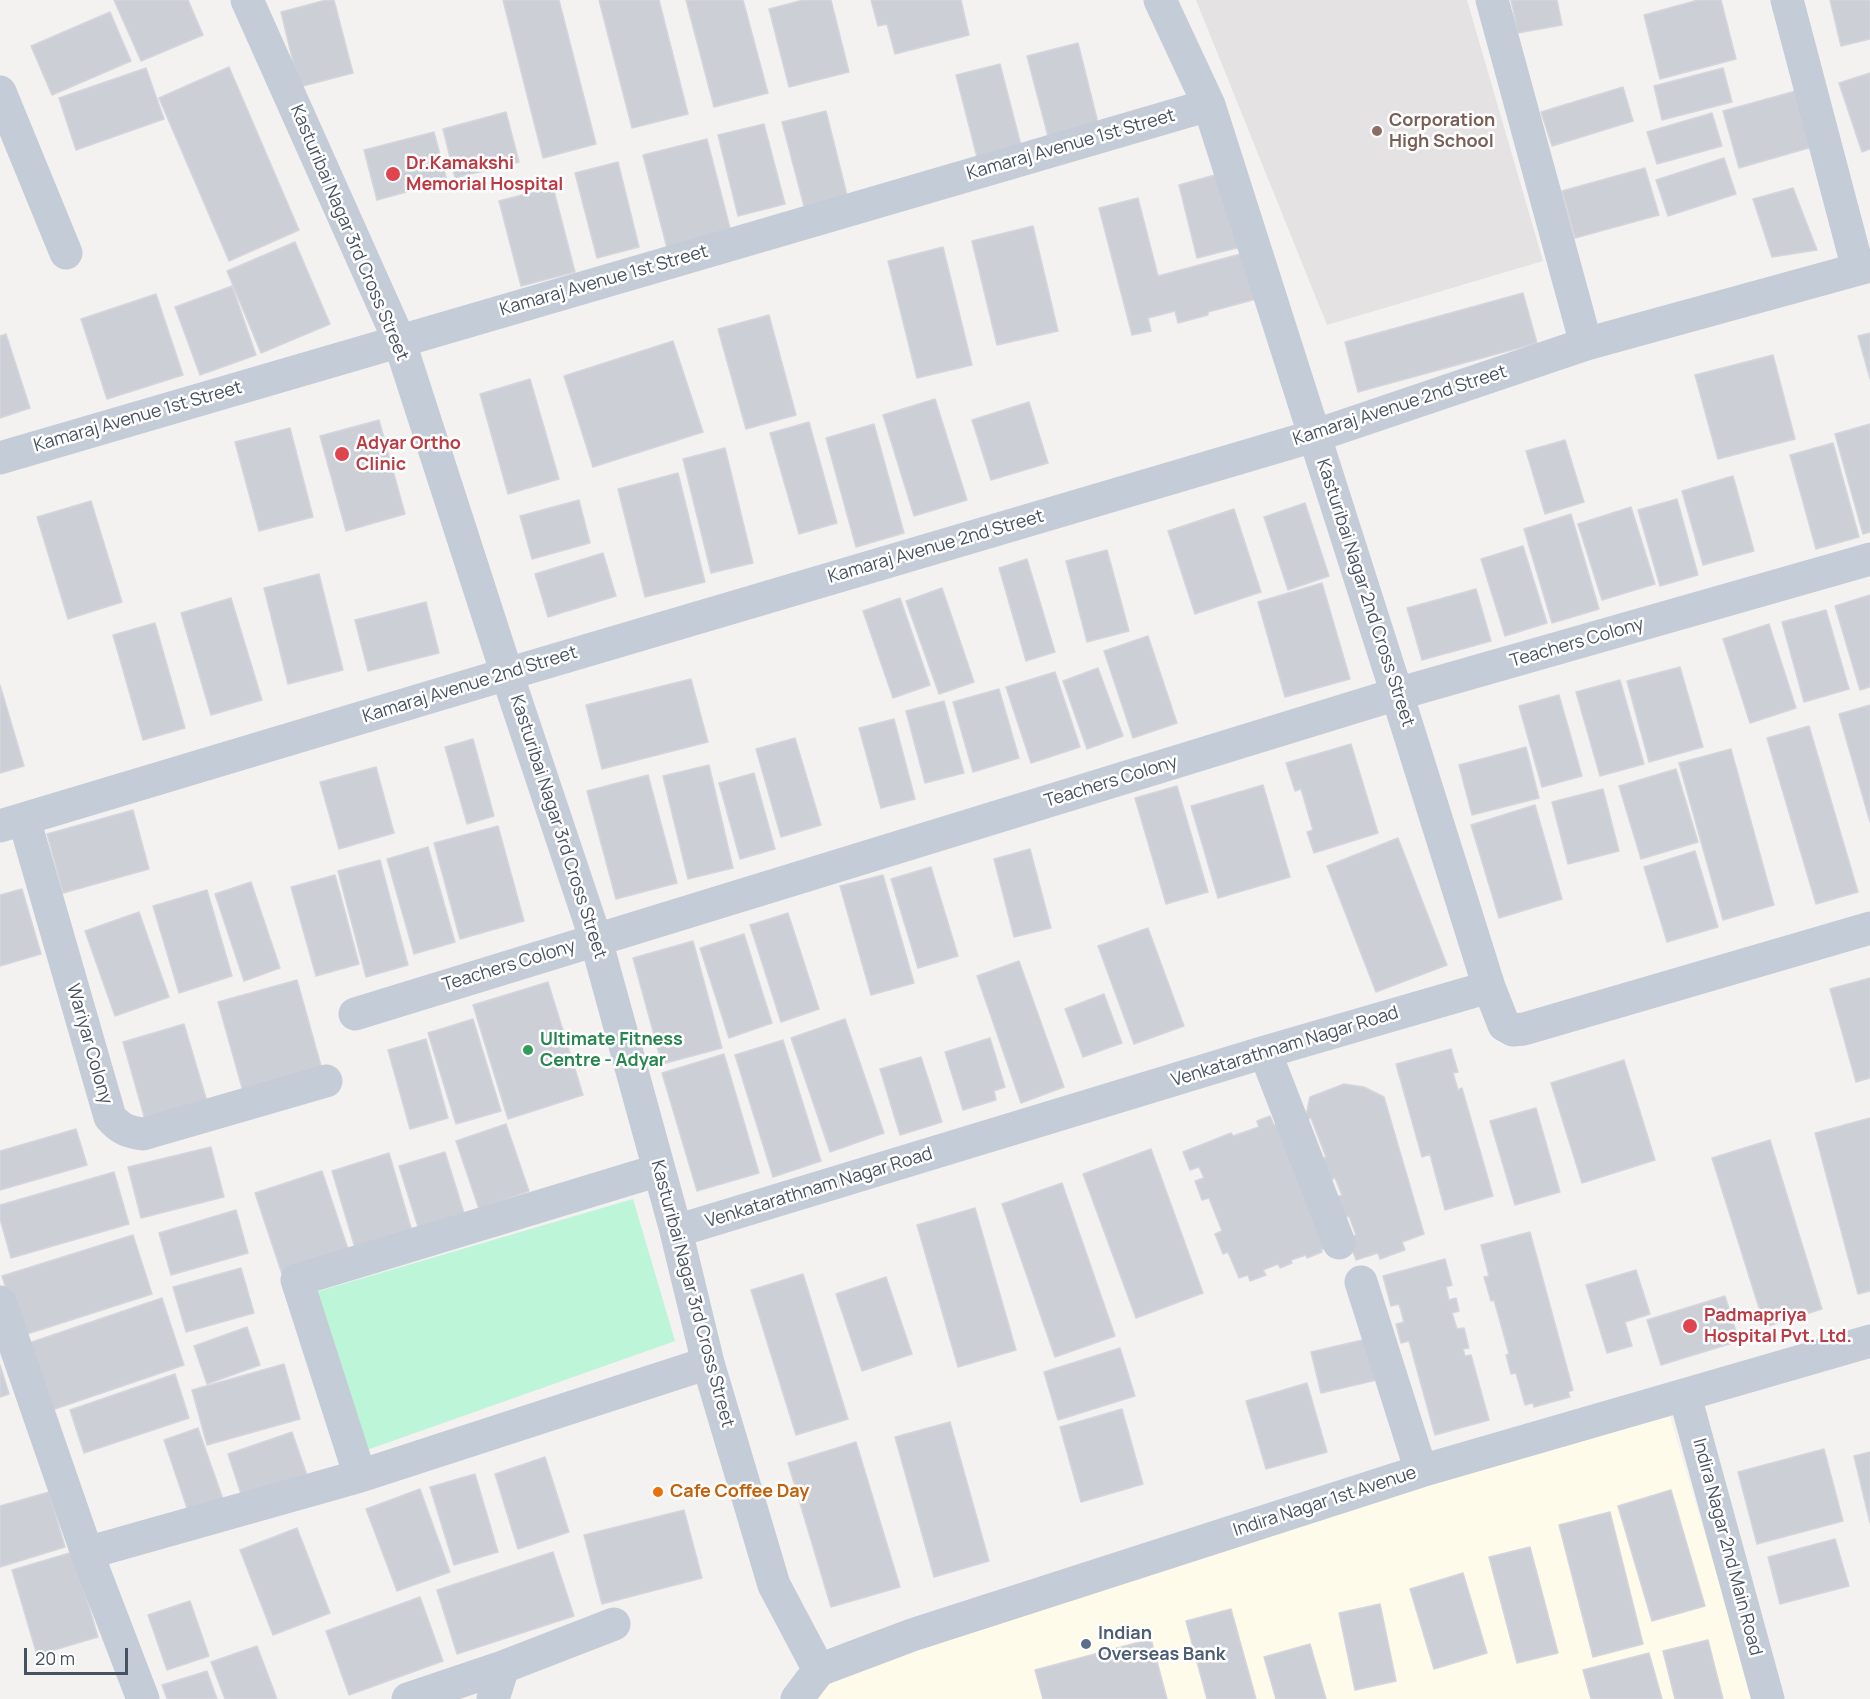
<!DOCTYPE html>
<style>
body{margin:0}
#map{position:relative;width:1870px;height:1699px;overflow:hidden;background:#f4f1f1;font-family:Manrope,sans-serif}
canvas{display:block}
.scale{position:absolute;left:24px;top:1648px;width:104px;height:27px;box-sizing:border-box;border:3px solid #475261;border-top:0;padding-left:8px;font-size:18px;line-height:21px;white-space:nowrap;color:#475261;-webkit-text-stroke:4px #fff;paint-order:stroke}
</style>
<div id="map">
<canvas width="1870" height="1699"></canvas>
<div class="scale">20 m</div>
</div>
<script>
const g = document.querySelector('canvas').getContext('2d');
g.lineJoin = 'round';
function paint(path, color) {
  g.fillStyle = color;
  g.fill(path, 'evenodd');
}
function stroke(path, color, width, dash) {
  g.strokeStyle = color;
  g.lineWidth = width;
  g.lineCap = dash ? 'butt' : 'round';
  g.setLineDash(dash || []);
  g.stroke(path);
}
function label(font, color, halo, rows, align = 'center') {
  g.font = font + ' Manrope,sans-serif';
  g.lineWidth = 5;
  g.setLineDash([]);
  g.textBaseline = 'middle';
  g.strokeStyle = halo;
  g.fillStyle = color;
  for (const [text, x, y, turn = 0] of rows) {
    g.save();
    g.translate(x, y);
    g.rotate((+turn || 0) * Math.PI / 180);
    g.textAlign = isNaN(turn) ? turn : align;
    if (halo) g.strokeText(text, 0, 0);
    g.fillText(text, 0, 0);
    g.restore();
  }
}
const commercial = new Path2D(`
 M1667,1407L1754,1699H817V1651Z`);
const education = new Path2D(`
 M1196,0H1467L1543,261L1327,325Z`);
const green = new Path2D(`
 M633,1199L675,1341L364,1451L316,1292Z`);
const building = new Path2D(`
 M114,0H188L203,35L141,61Z
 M326,0H334L353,73L299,87L281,12Z
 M503,0H559L596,144L543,158Z
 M599,0H659L688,114L632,128Z
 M686,0H743L768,93L714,107Z
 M803,0H831L849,72L789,87L769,9Z
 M871,0H961L969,35L895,54L887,24L878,26Z
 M1511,0H1557L1562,25L1518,33Z
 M1698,0H1721L1736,59L1660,79L1644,15Z
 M1830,0H1870V39L1841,46Z
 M110,12L131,61L52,95L31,46Z
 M1078,43L1100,131L1050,144L1027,56Z
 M1000,64L1023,153L979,165L956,75Z
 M229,67L299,230L229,261L159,98Z
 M146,68L164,119L76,150L59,98Z
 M1723,68L1732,102L1662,120L1654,86Z
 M1870,73V149L1862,152L1839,83Z
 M1623,87L1633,121L1552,146L1541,112Z
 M1803,89L1819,145L1739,168L1723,111Z
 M826,111L848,199L805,210L782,122Z
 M506,112L519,162L455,178L443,129Z
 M1712,113L1722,146L1657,164L1647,132Z
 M764,124L785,204L738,216L718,135Z
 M434,132L447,181L377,200L364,150Z
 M707,139L731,232L667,248L643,155Z
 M1724,158L1736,194L1668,216L1656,180Z
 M618,162L639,247L597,258L575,173Z
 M1645,168L1659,215L1575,238L1562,191Z
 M1222,173L1241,247L1197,258L1179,185Z
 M553,187L575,272L521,286L499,201Z
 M1793,188L1817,250L1772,257L1753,199Z
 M1138,198L1158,276L1248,252L1260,298L1208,312V315L1178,323L1175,311L1148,318L1151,331L1132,335L1099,208Z
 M1033,226L1058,331L997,345L972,241Z
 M295,242L330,324L261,353L227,271Z
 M943,247L972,365L917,378L888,261Z
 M232,286L256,355L200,375L175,307Z
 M1523,293L1537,343L1358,392L1345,342Z
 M156,294L183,375L107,399L81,319Z
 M769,315L796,415L746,429L718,329Z
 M1870,333V379L1858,336Z
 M6,334L30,408L0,418V336Z
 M673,341L703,432L593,467L564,376Z
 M1773,355L1795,439L1718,459L1695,375Z
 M530,379L559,479L508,494L480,394Z
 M935,399L967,500L914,516L883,415Z
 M1029,402L1048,463L991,480L972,420Z
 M379,420L405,514L346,531L320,436Z
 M809,422L837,523L799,534L770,433Z
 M874,424L904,533L856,547L826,438Z
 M1870,424V532L1863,534L1835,434Z
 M290,428L313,517L259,531L235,442Z
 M1565,440L1584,502L1545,514L1526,451Z
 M1833,443L1859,537L1816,549L1790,455Z
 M725,448L753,563L711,573L683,459Z
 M678,473L705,582L645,597L618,489Z
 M1733,476L1754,551L1703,565L1682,491Z
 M1677,499L1698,575L1660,586L1638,510Z
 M579,500L590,543L532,559L520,516Z
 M91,501L122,602L68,619L37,517Z
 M1305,503L1329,576L1288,590L1264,517Z
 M1631,507L1655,584L1602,600L1578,524Z
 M1234,509L1261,592L1195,614L1168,531Z
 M1571,514L1599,609L1552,623L1524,529Z
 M1523,546L1547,623L1505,636L1481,559Z
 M1107,550L1129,631L1087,642L1066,561Z
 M603,553L616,596L548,617L535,574Z
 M1027,559L1055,652L1026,661L999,568Z
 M319,574L343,670L288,684L264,588Z
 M1322,583L1350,679L1285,697L1258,602Z
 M942,588L974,682L939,694L906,601Z
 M1476,589L1491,641L1422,660L1407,608Z
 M1870,595V687L1860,690L1835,606Z
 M231,598L262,700L211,715L181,613Z
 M900,598L930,685L893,698L863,611Z
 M426,602L439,653L368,671L355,620Z
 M1826,610L1849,689L1804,702L1782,622Z
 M155,623L185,728L143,740L113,635Z
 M1769,624L1796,708L1750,723L1723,639Z
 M1148,636L1177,723L1133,738L1104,651Z
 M1680,667L1703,747L1649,762L1627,681Z
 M1098,668L1123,736L1087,749L1063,681Z
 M1055,672L1080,747L1031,763L1006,687Z
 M691,679L708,742L602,769L586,705Z
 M1620,680L1644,764L1600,776L1576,692Z
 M0,685L24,766L0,773Z
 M999,689L1019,758L973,772L953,702Z
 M1559,695L1582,776L1542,787L1519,706Z
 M944,701L964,773L925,783L906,711Z
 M1870,705V822L1839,714Z
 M894,719L915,799L881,808L859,728Z
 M1809,726L1858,892L1816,904L1767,738Z
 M795,738L821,825L781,837L756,749Z
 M473,739L494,816L467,824L445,747Z
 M1351,744L1378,833L1314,853L1307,832L1313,830L1301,789L1295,791L1286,763Z
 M1526,747L1539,798L1472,815L1459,765Z
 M1731,749L1774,905L1723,920L1679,763Z
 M709,765L733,868L688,879L663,776Z
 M376,767L394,833L339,849L320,782Z
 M1676,769L1698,842L1641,859L1619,786Z
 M754,773L775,849L740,859L719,783Z
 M648,775L677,883L616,899L587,791Z
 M1263,785L1290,877L1218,898L1191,806Z
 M1177,786L1208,892L1166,904L1135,798Z
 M1603,789L1619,851L1568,864L1552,802Z
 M1535,805L1562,899L1499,918L1471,825Z
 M133,810L149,869L63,893L47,834Z
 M498,826L524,921L460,939L434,843Z
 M1398,838L1447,965L1376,992L1327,866Z
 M428,847L455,942L414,954L387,859Z
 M1030,849L1051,928L1014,937L994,859Z
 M1695,851L1718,927L1667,942L1644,867Z
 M380,860L408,965L366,977L338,871Z
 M931,867L958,956L918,968L891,879Z
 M335,875L359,964L316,976L291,887Z
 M883,875L914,983L871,995L840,886Z
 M251,882L280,968L244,981L215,894Z
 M22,889L41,954L0,966V895Z
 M207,890L232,976L179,993L153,906Z
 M139,912L169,997L115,1016L85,931Z
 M788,913L819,1009L781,1022L750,925Z
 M1148,928L1184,1026L1134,1044L1098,946Z
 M744,934L772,1023L729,1038L700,948Z
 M693,941L722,1048L662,1064L633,958Z
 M1019,961L1064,1087L1021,1103L977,976Z
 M1870,978V1078L1856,1082L1830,989Z
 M297,980L323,1073L244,1095L218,1002Z
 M548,982L583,1095L508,1119L473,1005Z
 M1104,994L1122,1043L1083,1057L1065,1009Z
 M473,1019L501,1111L456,1124L428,1033Z
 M845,1019L884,1133L830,1152L791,1038Z
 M184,1024L208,1105L146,1123L123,1042Z
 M990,1038L1005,1087L994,1091L996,1100L963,1110L945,1052Z
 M426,1039L448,1118L410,1129L388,1050Z
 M783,1040L821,1161L773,1177L735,1055Z
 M1451,1049L1458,1072L1453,1073L1458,1090L1462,1088L1493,1196L1445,1210L1430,1154L1422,1157L1396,1064Z
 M724,1054L759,1173L697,1191L662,1073Z
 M921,1057L942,1122L900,1135L880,1069Z
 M1624,1060L1655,1160L1582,1183L1551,1083Z
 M1344,1084L1364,1087L1384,1097L1424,1234L1402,1242L1405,1250L1380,1259L1378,1253L1356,1260L1348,1238L1356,1235L1349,1216L1341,1219L1333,1198L1342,1195L1335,1178L1327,1181L1319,1160L1326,1157L1311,1118L1305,1120L1310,1097Z
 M1536,1108L1560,1192L1515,1205L1490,1121Z
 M1270,1116L1274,1125L1288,1120L1328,1247L1321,1250L1322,1252L1307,1258L1306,1255L1291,1260L1292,1263L1280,1268L1278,1264L1263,1270L1266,1275L1250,1281L1248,1275L1239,1278L1228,1252L1223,1254L1215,1234L1222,1231L1209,1198L1202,1200L1195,1181L1204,1178L1199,1167L1190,1170L1183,1152L1231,1133L1233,1136L1259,1127L1257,1121Z
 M1870,1118V1291L1858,1294L1815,1133Z
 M506,1124L529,1191L479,1209L456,1141Z
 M76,1129L87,1165L0,1190V1151Z
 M1770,1140L1822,1309L1765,1327L1712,1158Z
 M211,1147L224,1197L141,1218L128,1167Z
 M1151,1149L1203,1293L1136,1318L1083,1174Z
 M445,1152L464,1213L418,1227L399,1166Z
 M389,1153L415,1241L358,1258L332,1171Z
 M322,1171L349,1252L282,1274L255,1193Z
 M114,1172L129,1224L11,1258L0,1219V1205Z
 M1062,1183L1115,1336L1055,1357L1002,1204Z
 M975,1208L1016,1350L958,1367L917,1225Z
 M236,1210L248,1253L171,1275L159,1233Z
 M1530,1232L1573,1390L1568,1392L1570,1397L1534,1407L1533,1403L1525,1405L1516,1373L1511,1374L1506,1355L1509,1354L1494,1300L1491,1301L1484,1277L1489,1276L1481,1245Z
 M133,1235L152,1294L21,1336L2,1276Z
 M1445,1259L1452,1285L1446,1287L1449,1300L1456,1298L1459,1311L1452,1313L1457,1329L1464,1328L1469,1348L1463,1349L1465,1356L1471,1355L1489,1420L1435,1435L1409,1341L1401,1343L1396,1324L1404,1322L1399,1304L1391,1306L1383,1276Z
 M241,1268L254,1313L186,1332L173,1287Z
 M1636,1270L1650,1314L1625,1322L1632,1346L1607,1353L1586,1285Z
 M803,1274L848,1419L796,1435L751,1290Z
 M886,1277L912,1354L862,1371L836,1294Z
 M1725,1296L1739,1341L1661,1365L1647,1320Z
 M162,1298L184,1365L49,1411L26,1344Z
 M247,1327L260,1365L207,1384L194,1346Z
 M1371,1338L1381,1379L1321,1393L1311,1352Z
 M1120,1348L1135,1396L1058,1420L1044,1372Z
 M284,1364L300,1419L207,1445L192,1390Z
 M0,1365L9,1394L0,1397Z
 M175,1374L189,1418L84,1453L70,1410Z
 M1307,1383L1327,1452L1266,1469L1246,1401Z
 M1122,1409L1143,1484L1081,1502L1060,1427Z
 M950,1422L989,1561L934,1577L895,1437Z
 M198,1428L225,1505L190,1517L164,1440Z
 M292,1432L308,1478L243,1500L228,1454Z
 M856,1442L900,1587L831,1607L788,1463Z
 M1824,1449L1843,1521L1757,1544L1738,1472Z
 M1870,1452V1523L1854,1456Z
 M545,1457L569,1532L518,1549L495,1474Z
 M475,1474L498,1552L454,1565L430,1487Z
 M420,1489L450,1572L397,1591L366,1509Z
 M1671,1490L1705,1606L1652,1621L1618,1506Z
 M49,1492L65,1547L0,1567V1506Z
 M684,1510L702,1578L602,1604L584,1535Z
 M1610,1512L1643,1644L1593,1657L1559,1525Z
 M297,1528L330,1613L273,1635L240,1550Z
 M1835,1539L1849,1586L1780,1604L1768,1557Z
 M1530,1547L1558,1653L1517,1663L1489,1557Z
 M73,1552L98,1637L37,1655L12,1570Z
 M553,1552L574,1616L457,1654L437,1590Z
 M1463,1573L1487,1653L1434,1669L1410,1589Z
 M420,1597L443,1661L349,1695L326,1631Z
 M190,1601L209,1656L167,1670L148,1615Z
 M1380,1604L1396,1681L1355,1690L1339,1613Z
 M1231,1609L1256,1699H1207L1186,1621Z
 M1151,1639L1167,1699H1043L1035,1670Z
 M1708,1640L1723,1699H1675L1663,1651Z
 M1310,1644L1326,1699H1276L1264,1657Z
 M257,1646L277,1699H225L211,1662Z
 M1649,1653L1662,1699H1591L1583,1670Z
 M207,1671L217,1699H167L162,1685Z`);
const minor = new Path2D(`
 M247,0L399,340L507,674L596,940L676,1231L708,1363L774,1585L819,1670
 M1160,0L1209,105L1397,694L1489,987
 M1492,0L1586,344
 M1787,0L1858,269
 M0,92L66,253
 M0,458L1209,105
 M24,819L110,1117C120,1129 128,1132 143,1134L326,1081
 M0,826L507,674L1314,436L1586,344L1870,266
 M355,1014L1397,694L1870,559
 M1265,1052L1339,1243
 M676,1231L1265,1052L1489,987L1504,1025L1513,1030L1524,1029L1870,928
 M1361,1282L1421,1471
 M0,1302L87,1553L143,1699
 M1685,1396L1768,1699
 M360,1476L297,1280L659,1170
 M87,1553L360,1476L708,1363
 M408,1699L503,1667L614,1624
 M493,1699L503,1667
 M797,1699L819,1670L912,1635L1421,1471L1870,1341`);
const markers = [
 [1377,131,6,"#8d6e63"],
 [393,174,8,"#e0444e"],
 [342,454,8,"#e0444e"],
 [528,1050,6,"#2e9e5b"],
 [1690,1326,8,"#e0444e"],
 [658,1492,6,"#e8710a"],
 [1086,1644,6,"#5c6f8a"]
];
const educationNames = [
 ["Corporation",1389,121],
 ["High School",1389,142]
];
const streetNames = [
 ["Kamaraj Avenue 1st Street",1071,145,-16],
 ["Kasturibai Nagar 3rd Cross Street",349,233,67],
 ["Kamaraj Avenue 1st Street",604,281,-16],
 ["Kamaraj Avenue 2nd Street",1400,406,-18],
 ["Kamaraj Avenue 1st Street",138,417,-16],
 ["Kamaraj Avenue 2nd Street",936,547,-16],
 ["Kasturibai Nagar 2nd Cross Street",1365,593,72],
 ["Teachers Colony",1577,643,-16],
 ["Kamaraj Avenue 2nd Street",470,685,-17],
 ["Teachers Colony",1111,782,-17],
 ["Kasturibai Nagar 3rd Cross Street",558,827,72],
 ["Teachers Colony",509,966,-17],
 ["Wariyar Colony",89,1044,74],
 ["Venkatarathnam Nagar Road",1285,1047,-17],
 ["Venkatarathnam Nagar Road",819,1188,-17],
 ["Kasturibai Nagar 3rd Cross Street",692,1294,75],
 ["Indira Nagar 1st Avenue",1325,1502,-18],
 ["Indira Nagar 2nd Main Road",1727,1547,75]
];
const healthNames = [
 ["Dr.Kamakshi",406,164],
 ["Memorial Hospital",406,185],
 ["Adyar Ortho",356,444],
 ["Clinic",356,465],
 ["Padmapriya",1704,1316],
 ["Hospital Pvt. Ltd.",1704,1337]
];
const leisureNames = [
 ["Ultimate Fitness",540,1040],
 ["Centre - Adyar",540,1061]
];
const foodNames = [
 ["Cafe Coffee Day",670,1492]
];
const serviceNames = [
 ["Indian",1098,1634],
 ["Overseas Bank",1098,1655]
];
paint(commercial, '#fefbeb');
paint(education, '#e5e2e3');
paint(green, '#bcf5d8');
paint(building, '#cdcfd7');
stroke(building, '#d5d6dd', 1.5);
stroke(minor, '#c4ccd7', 33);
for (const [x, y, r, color] of markers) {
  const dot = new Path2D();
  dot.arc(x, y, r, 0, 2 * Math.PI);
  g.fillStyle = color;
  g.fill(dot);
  stroke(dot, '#fff', 2);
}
label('bold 18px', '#785e54', '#fff', educationNames, 'left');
label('18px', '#475261', '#fff', streetNames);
label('bold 18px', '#be3a42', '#fff', healthNames, 'left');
label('bold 18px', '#27864d', '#fff', leisureNames, 'left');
label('bold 18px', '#c56008', '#fff', foodNames, 'left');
label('bold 18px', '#4e5e75', '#fff', serviceNames, 'left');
</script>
